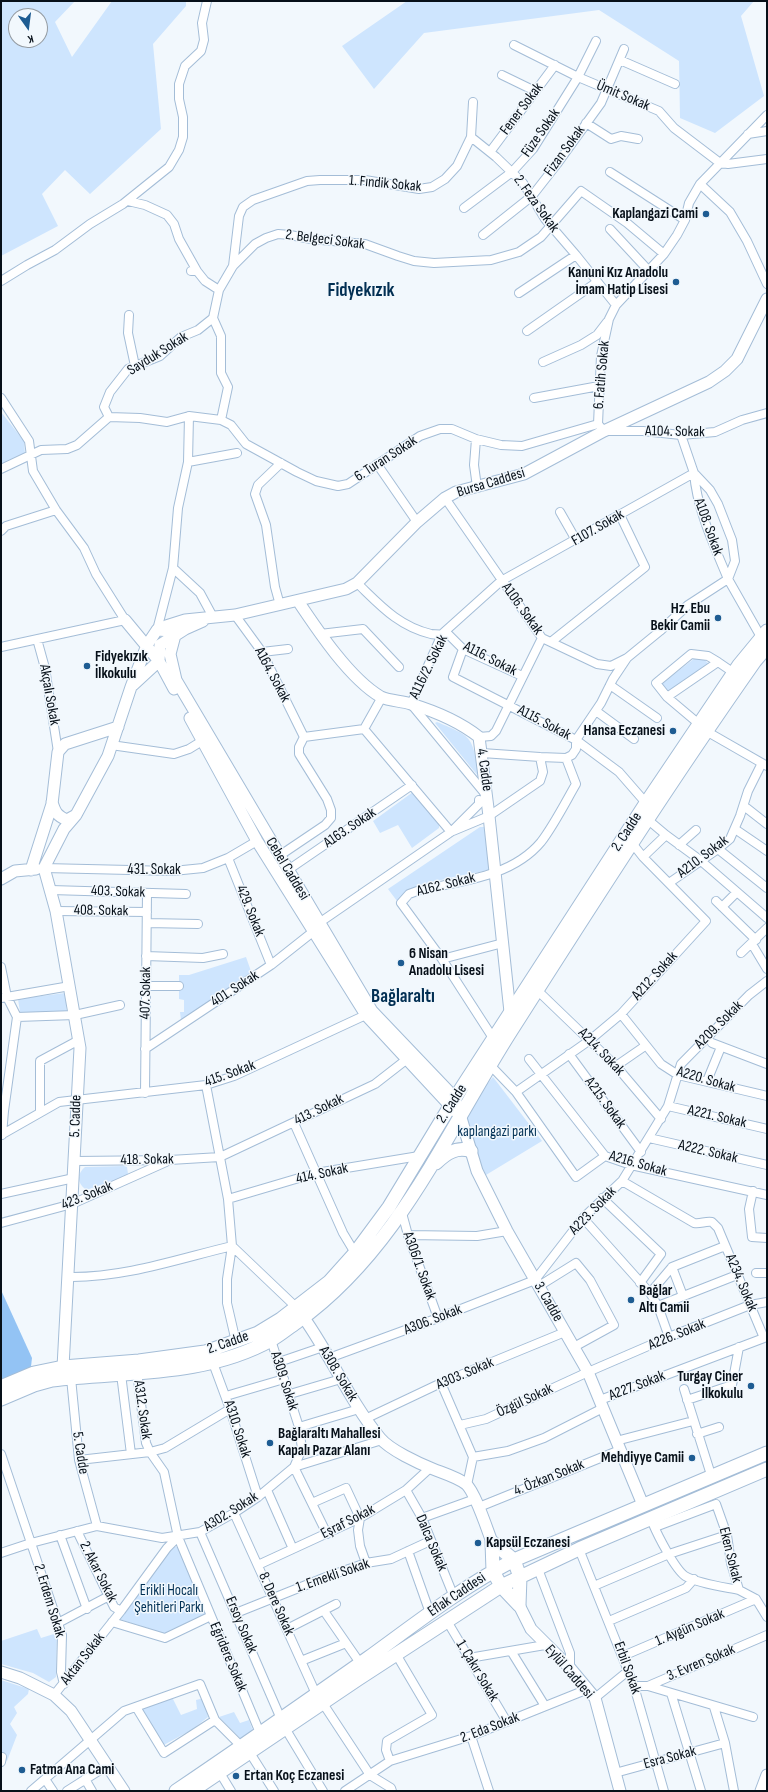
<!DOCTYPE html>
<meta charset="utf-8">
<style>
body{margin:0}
#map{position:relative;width:768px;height:1792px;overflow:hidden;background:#f2f8fd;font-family:"Sofia Sans Condensed",sans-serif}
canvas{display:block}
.frame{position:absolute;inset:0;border:2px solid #071019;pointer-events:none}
.north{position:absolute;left:8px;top:8px;width:40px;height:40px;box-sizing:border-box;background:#f2f8fd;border:1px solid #949ba2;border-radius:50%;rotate:166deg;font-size:11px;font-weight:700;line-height:16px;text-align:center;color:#071019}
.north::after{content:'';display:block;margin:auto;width:14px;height:18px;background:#1e5c92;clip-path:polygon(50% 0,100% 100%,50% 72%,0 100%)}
</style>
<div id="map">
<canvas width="768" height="1792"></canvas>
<div class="frame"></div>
<div class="north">K</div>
</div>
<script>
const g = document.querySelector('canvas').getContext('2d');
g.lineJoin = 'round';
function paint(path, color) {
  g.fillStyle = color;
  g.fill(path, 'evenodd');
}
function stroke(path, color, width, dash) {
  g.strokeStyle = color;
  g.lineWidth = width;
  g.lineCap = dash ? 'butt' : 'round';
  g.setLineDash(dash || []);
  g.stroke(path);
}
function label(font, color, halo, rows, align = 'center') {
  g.font = font + ' "Sofia Sans Condensed",sans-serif';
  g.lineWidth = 3;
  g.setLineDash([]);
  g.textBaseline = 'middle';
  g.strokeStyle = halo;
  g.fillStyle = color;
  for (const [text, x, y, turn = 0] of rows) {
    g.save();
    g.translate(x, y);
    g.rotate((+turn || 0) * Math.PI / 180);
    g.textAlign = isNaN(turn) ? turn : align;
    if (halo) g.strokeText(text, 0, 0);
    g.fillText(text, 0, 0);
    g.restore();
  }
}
const green = new Path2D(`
 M1,1H75L55,22L72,57L112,1H186V6L153,44L161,129L90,194L65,170L42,194L58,226L1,256ZM16,16H40V40H16Z
 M407,1H754L741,16L764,96L715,133L680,118L679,61L599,10L424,33L374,89L342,46Z
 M1,412L24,441L25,454L1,465Z
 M695,658L704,659L709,664L668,692L661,684Z
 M437,722C473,737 472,736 479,775L478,776L435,723Z
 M413,792L439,824V828L412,848L398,825L380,833L373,821Z
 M480,827H485L491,866L488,870C458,877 421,880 397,901L388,889Z
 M246,957L252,974L183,1021L181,1020L180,1012H184V1000L179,999V975H189Z
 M65,993L67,1013L20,1012L18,999Z
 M493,1077L542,1141L481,1178L460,1116Z
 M124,1166L127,1167L128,1174L126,1177L89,1189H85C77,1183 77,1173 85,1167Z
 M173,1547H178L206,1614L166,1634L119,1619Z
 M37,1629L41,1638L57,1633L56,1677L49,1682L33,1673L1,1664V1641Z
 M1,1680L29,1689L28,1694L14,1707L17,1713L10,1724L17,1735L7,1761L1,1756Z
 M172,1697L181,1715L197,1709L196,1700L204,1698L208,1717L193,1729L162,1746L142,1713L143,1707Z
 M234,1712L240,1723L249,1720L253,1731L242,1740L219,1717Z`);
const water = new Path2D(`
 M1,1290L32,1358L30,1375L1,1388Z`);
const minor = new Path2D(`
 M514,45L578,77L659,111L674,128L720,163L728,164L767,159
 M620,60L675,84
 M502,75L535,91
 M473,102L471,137L496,157L523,183L545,219L576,255L616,305
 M767,115L700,184L689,203L685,220L677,235L664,254L616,305L609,319L601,356L598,424L604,431H643L681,435L715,432L742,420L767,413
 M586,123L611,139L621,136L638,139
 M748,134L767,131
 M490,152L555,65
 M610,172L685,220
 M700,184L730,212L747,241L767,284
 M128,201L145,205L167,215L174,224L179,239L197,271
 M464,208L512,172L533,149L578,77L596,41
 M610,229L649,271
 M483,235L532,196L557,164L601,103L624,49
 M233,266L239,216L243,207L253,200L307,181L320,180H365L419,189L432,187L445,179L457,166L471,137
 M191,271H197L205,281L219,290
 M1,281L27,265L55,250L90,224L123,204L169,167L179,150L183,137V117L179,99V84L185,66L201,51L204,40L202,23L207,1
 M519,293L576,255
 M129,315L128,333L135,366
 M527,331L597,282
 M543,362L581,345L597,335L607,322
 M1,398L29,441L33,471L56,510L84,548L96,574L125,620L1,647
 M534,398L599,386
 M109,417L104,407L110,392L128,369L160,356L181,337L198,330L213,318
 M221,420L228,387L221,373V336L213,318L219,290L233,266L255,244L266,238L278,234L290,235L311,239L365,244L398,256L414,261L434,263L491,260L519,252L541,237L581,191L627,223L664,254
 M681,435L694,473L710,490L718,504L732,540L735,561L728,579L761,637
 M476,439L474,465L477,487
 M188,462L237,453
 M377,464L417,522
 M1,469L41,450L67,449L77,445L109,417L140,418L167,422L189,416L221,420L231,425L246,444L297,472L316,481L338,486L348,484L420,436L440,429H452L476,439L501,445L522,446L598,424
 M445,498L542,638L597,664L611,666L627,658L660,631L688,605L728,579C714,545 697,510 694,473L501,581L442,634L411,704L487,796L479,804
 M560,512L576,540
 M1,531L6,526L56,510
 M173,568L200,593L213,617
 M357,583C380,605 398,626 431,634C437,635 443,634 449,635L463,649L522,676
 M280,605L275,587L266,525L255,494L258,485L281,463
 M235,615L262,652L304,737
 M157,630L173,568L178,508L188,462L189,416
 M320,634L363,629L399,667
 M37,639L45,668L58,752
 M551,642L645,567L620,515
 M463,649L453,677L576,740L619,772L646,803
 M262,652L288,649
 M610,685L657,718
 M667,697L718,662L734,673
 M596,711L634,739
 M699,724L667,697L656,683L691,654L708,656L718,662
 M364,729L451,832
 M706,731L767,766
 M304,737L364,729L382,697
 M479,737L491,736L496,731L542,638
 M111,745L174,754L189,749L202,741
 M482,753L540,757L566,758L572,755L576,749V740L601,703L613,679L627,658
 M744,806L767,824
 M647,819L666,835L700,860L767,918
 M735,829L767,851
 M453,831L489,816L540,781L543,772L540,757
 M679,845L696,830
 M718,849L767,888
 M279,856L325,825L331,818V810L327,799L299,754V747L304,737
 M643,857L666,835
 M228,858L271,965
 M44,868L173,871L203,868L228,858L257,841
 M288,870L412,785
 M669,883L718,849L730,839L740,816L748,791L762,763
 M51,890L186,894
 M716,901L756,940
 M722,907L737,892
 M56,911L147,912
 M147,923L198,924
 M752,944L767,969
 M741,953L767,928
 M146,956L203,958L223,954
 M442,959L503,943
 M1,967L7,997L17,1017L4,1111L2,1135
 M146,986H179
 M537,990L616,1066L661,1119
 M1,998L70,986
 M621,1014L661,1064L678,1075L767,1096
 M17,1017L75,1015L120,1005
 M493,1038L442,959L401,903L409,894L420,890C461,881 512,877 541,842C554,825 565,803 576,784L566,758
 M712,1043L767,1064
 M145,1049L271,965L314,931L319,923L451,832L479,804V800
 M569,1054L641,1152
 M529,1059L605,1156L631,1165L767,1195
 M490,1065L516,1092L576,1177L605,1156
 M616,1066L645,1046
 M707,1081L721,1047
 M206,1085L228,1199L232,1246L227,1279V1303L236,1342
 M516,1092L590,1040L621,1014L706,921L643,857L632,843
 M145,1093L147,893
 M668,1106L767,1129
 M40,1112V1061L79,1040
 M294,1123L343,1233L355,1253
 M1,1135L59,1102L206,1085L234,1076L370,1013
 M649,1138L767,1165
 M75,1161L170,1160L220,1157L375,1084L411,1056
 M753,1191L749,1209L752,1237L767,1238
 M1,1194L74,1178
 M602,1198L661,1254L640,1283
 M228,1199L316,1173L419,1156
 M402,1213L408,1235L438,1318
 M583,1218L650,1293L658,1306L669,1337
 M1,1223L72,1204L166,1162
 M408,1235L477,1236L507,1231
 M672,1267L683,1296
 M756,1273H767
 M68,1277C124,1278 178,1259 232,1246L296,1307
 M539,1286L576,1263L590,1280L614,1325L574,1347
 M650,1293L672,1267L725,1246
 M658,1306L737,1275
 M271,1340L299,1427L302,1449L294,1467L327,1534
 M329,1358L438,1318L535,1280L583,1218L622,1181L668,1106L681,1064L749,995L767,981
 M279,1362L323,1347
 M213,1363L230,1409L258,1497
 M137,1372L146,1443L150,1452L164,1472L178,1537L260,1733
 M121,1374L131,1454
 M71,1378L79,1460L97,1526
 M441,1383L473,1457L467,1485
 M684,1389L712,1478
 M290,1394L341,1379
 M226,1396L284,1379
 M600,1400L764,1338L718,1228L712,1222C705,1221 701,1224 694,1223L622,1181
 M687,1400L732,1385L739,1347
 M365,1419L441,1383L565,1332
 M460,1425L486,1419L588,1372L669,1337L750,1305L767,1302
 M299,1427L359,1409
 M697,1434L719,1427
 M616,1441L693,1421
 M1,1454L62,1635L61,1672L64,1684
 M473,1457L508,1451L544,1438L603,1408
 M79,1460L150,1452L165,1448L230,1409
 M267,1490L293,1549
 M406,1490L422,1518L454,1597
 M312,1503L346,1488L360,1518L358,1530L360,1546L366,1563
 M479,1507L620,1450
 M234,1513L316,1694
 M422,1518L475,1499
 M653,1524C658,1536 675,1569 685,1576C699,1584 724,1587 739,1590
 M655,1527L716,1504L727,1535L731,1563L739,1590L756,1599L767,1617
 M77,1531L114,1607L121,1611
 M200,1532L281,1719
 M60,1535L87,1609
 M579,1549L634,1686L664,1791
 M408,1551L430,1613
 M1,1553L31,1543L97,1526L162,1538L200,1532L234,1513L258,1497L294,1467L382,1440
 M258,1565L360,1518L406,1490L430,1468
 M538,1569L570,1653V1668
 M594,1586L669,1554L727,1535
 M324,1611L360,1663
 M236,1613L326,1577L366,1563L391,1559L430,1541
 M447,1621L507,1722
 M609,1621L686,1588L694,1579
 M112,1622L165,1638L211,1616
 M58,1623L109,1596
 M287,1629L336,1604
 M511,1651L545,1706
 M623,1656L756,1599
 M469,1658L545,1645
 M301,1661L346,1643
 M634,1686H648L767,1635
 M648,1686L753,1717
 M671,1693L701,1791
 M54,1695L121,1611L167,1548L178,1537
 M595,1698L628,1671
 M322,1702L370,1775L391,1788L392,1791
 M136,1707L164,1753L215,1720
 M714,1707L725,1743L734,1791
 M285,1728L323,1791
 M471,1736L489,1791
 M250,1753L274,1791
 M390,1761L386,1750L387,1741L432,1715L396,1654
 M1,1762L2,1757
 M220,1773L231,1791
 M615,1773L725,1743
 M45,1779L53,1791
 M85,1779L92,1791
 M31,1791L124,1711L200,1684L215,1720L241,1746
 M67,1791L108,1765
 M345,1791L390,1761L471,1736L588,1689`);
const secondary = new Path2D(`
 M298,601C318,631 350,679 381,697C390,701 402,701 411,704C434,711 460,722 479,737L489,816L510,1012
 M125,620L159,661L174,689
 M157,630L172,631L175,635L170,654L176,680L372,1011L455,1098L477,1171L507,1231L588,1372L643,1505
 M133,685L159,661L160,645L185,629L203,621
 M190,718L257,841L366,1015L455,1111
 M52,802C55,812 57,816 67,820L76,815
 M44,868L64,829L76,815L108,756L131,687L147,645L157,630L166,626L185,620L235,615L346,589L357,583L417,522L445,498L456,492L524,474L604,431L709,382L725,371L737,359L767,299
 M44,868L56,911L80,1048L63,1367
 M31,870L52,804L58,752L65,744L118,727
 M1,879L15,871L36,869
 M299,1311C329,1351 348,1399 380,1438C390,1450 418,1463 433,1469C443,1473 457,1477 466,1484C475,1492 487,1529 492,1542
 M519,1605L531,1629L570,1668L595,1698L620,1791
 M1,1672L20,1678L54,1695L71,1711L124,1791
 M761,1791L767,1775`);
const primary = new Path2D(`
 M436,1163C446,1153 457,1146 471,1151
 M1,1387L34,1373L63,1367L139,1361L205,1352L258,1333L281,1319L329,1282L355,1253L389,1207L455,1098L646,803L739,665L767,631
 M1,1399L34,1385L52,1380C124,1371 205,1377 271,1340C280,1335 288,1328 297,1322C398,1250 446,1133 511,1031C590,907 670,782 755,661L767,647
 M492,1542L514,1560L520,1577L519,1605
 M492,1542L493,1571L501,1586L519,1605
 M176,1791C241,1747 304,1703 368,1658C415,1624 462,1587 514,1560L767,1453
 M192,1791L358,1679L501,1586L579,1549L767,1469`);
const markers = [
 [706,214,4,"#1e5c92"],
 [676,282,4,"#1e5c92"],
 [718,618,4,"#1e5c92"],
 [87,666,4,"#1e5c92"],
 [673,731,4,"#1e5c92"],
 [401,963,4,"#1e5c92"],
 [631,1300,4,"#1e5c92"],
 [751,1386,4,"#1e5c92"],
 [270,1443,4,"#1e5c92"],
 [692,1458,4,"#1e5c92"],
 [478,1543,4,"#1e5c92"],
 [22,1770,4,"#1e5c92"],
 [236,1776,4,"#1e5c92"]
];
const streetNames = [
 ["Ümit Sokak",623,96,23],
 ["Fener Sokak",522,109,-53],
 ["Füze Sokak",541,133,-55],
 ["Fizan Sokak",565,151,-54],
 ["1. Fındik Sokak",385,184,5],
 ["2. Feza Sokak",536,204,54],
 ["2. Belgeci Sokak",325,240,7],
 ["Sayduk Sokak",158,354,-32],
 ["6. Fatih Sokak",602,375,-85],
 ["A104. Sokak",675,432,1],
 ["6. Turan Sokak",386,459,-33],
 ["Bursa Caddesi",491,483,-17],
 ["A108. Sokak",708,527,70],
 ["F107. Sokak",598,528,-30],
 ["A106. Sokak",522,609,54],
 ["A116. Sokak",490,659,27],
 ["A116/2. Sokak",429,667,-64],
 ["A164. Sokak",272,675,62],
 ["Akçalı Sokak",49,695,80],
 ["A115. Sokak",544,723,28],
 ["4. Cadde",484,770,82],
 ["A163. Sokak",350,828,-34],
 ["2. Cadde",627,832,-57],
 ["A210. Sokak",703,857,-37],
 ["Cebel Caddesi",287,869,59],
 ["431. Sokak",154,870],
 ["A162. Sokak",446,885,-14],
 ["403. Sokak",118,892,2],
 ["408. Sokak",101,911,1],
 ["429. Sokak",250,911,68],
 ["A212. Sokak",655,976,-48],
 ["401. Sokak",235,989,-33],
 ["407. Sokak",146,993,-89],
 ["A209. Sokak",719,1025,-45],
 ["A214. Sokak",601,1052,46],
 ["415. Sokak",230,1074,-20],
 ["A220. Sokak",706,1080,16],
 ["A215. Sokak",605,1103,54],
 ["2. Cadde",452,1104,-57],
 ["413. Sokak",319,1110,-26],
 ["5. Cadde",76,1116,-88],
 ["A221. Sokak",717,1117,13],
 ["A222. Sokak",708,1152,13],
 ["418. Sokak",147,1160,-1],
 ["A216. Sokak",638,1164,16],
 ["414. Sokak",322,1174,-12],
 ["423. Sokak",87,1196,-22],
 ["A223. Sokak",593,1211,-46],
 ["A306/1. Sokak",419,1266,70],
 ["A234. Sokak",741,1283,67],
 ["3. Cadde",548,1302,60],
 ["A306. Sokak",433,1320,-21],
 ["A226. Sokak",677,1335,-22],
 ["2. Cadde",228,1343,-19],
 ["A308. Sokak",338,1374,59],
 ["A303. Sokak",465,1374,-23],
 ["A309. Sokak",284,1381,72],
 ["A227. Sokak",637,1386,-21],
 ["Özgül Sokak",525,1401,-25],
 ["A312. Sokak",142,1410,82],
 ["A310. Sokak",237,1429,72],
 ["5. Cadde",80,1453,81],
 ["4. Özkan Sokak",549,1478,-22],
 ["A302. Sokak",231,1512,-32],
 ["Eşraf Sokak",348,1522,-27],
 ["Dalca Sokak",431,1543,67],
 ["Eken Sokak",730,1555,76],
 ["2. Akar Sokak",98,1572,63],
 ["1. Emekli Sokak",333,1576,-19],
 ["Eflak Caddesi",457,1595,-34],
 ["2. Erdem Sokak",49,1601,73],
 ["8. Dere Sokak",276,1604,66],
 ["Ersoy Sokak",241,1625,67],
 ["1. Aygün Sokak",690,1628,-23],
 ["Eğridere Sokak",228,1657,67],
 ["Aktan Sokak",83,1659,-52],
 ["3. Evren Sokak",701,1663,-23],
 ["Erbil Sokak",627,1668,70],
 ["1. Çakır Sokak",477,1671,59],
 ["Eylül Caddesi",569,1672,49],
 ["2. Eda Sokak",490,1728,-21],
 ["Esra Sokak",670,1758,-15]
];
const poiNames = [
 ["Kaplangazi Cami",698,214,"right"],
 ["Kanuni Kız Anadolu",668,273,"right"],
 ["İmam Hatip Lisesi",668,290,"right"],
 ["Hz. Ebu",710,609,"right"],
 ["Bekir Camii",710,626,"right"],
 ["Fidyekızık",95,657],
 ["İlkokulu",95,674],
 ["Hansa Eczanesi",665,731,"right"],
 ["6 Nisan",409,954],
 ["Anadolu Lisesi",409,971],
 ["Bağlar",639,1291],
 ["Altı Camii",639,1308],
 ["Turgay Ciner",743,1377,"right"],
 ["İlkokulu",743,1394,"right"],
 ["Bağlaraltı Mahallesi",278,1434],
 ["Kapalı Pazar Alanı",278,1451],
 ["Mehdiyye Camii",684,1458,"right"],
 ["Kapsül Eczanesi",486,1543],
 ["Fatma Ana Cami",30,1770],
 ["Ertan Koç Eczanesi",244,1776]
];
const parkNames = [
 ["kaplangazi parkı",497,1132],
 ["Erikli Hocalı",169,1591],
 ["Şehitleri Parkı",169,1608]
];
const districtNames = [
 ["Fidyekızık",361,291],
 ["Bağlaraltı",403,997]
];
paint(green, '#cee5fe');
paint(water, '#93c3f4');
stroke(minor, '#a4bdd7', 10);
stroke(secondary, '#a4bdd7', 13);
stroke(primary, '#a4bdd7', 15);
stroke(minor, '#fff', 8);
stroke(secondary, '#fff', 11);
stroke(primary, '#fff', 13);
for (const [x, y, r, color] of markers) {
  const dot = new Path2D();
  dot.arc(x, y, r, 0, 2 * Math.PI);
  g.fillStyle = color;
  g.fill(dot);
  stroke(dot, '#f2f8fd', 1.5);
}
label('15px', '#071019', '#f2f8fd', streetNames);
label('bold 15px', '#071019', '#f2f8fd', poiNames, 'left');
label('15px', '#013055', '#f2f8fd', parkNames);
label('bold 19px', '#022f53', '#f2f8fd', districtNames);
</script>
